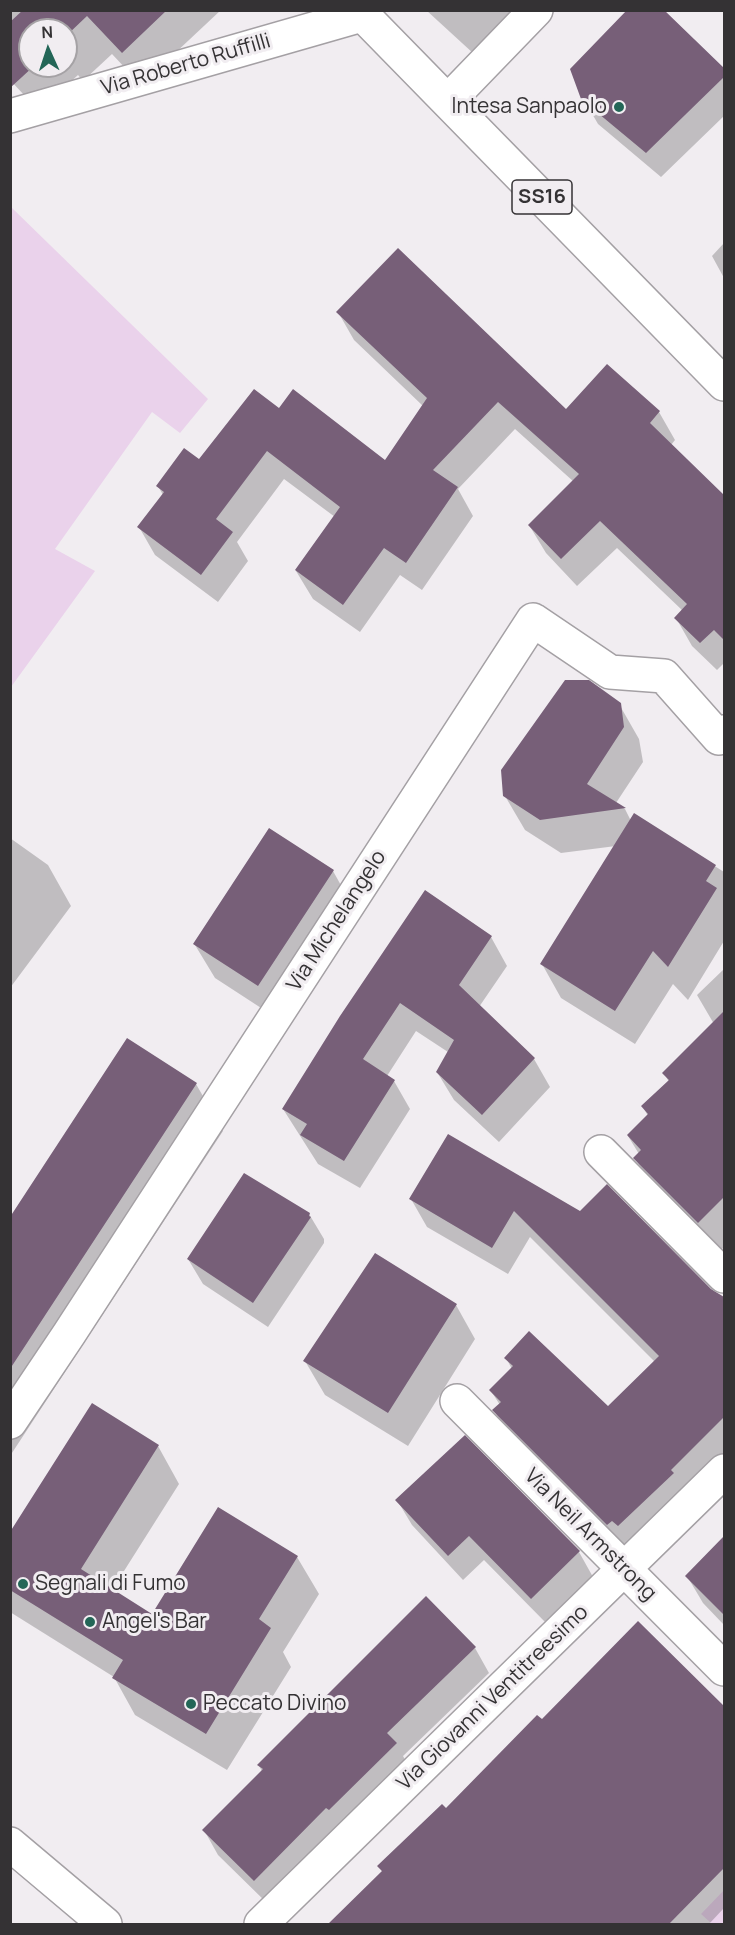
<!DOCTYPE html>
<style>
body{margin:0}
#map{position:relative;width:735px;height:1935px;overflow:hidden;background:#f1edf1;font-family:Manrope,sans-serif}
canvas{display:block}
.frame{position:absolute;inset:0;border:12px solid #343234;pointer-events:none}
.north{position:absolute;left:18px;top:18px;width:60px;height:60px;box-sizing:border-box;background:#f1edf1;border:2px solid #a5a2a5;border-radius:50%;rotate:357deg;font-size:16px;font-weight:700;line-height:24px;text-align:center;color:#343234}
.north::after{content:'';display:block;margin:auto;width:21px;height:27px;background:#236657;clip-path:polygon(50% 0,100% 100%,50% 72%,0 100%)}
</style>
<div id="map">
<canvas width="735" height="1935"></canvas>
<div class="frame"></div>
<div class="north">N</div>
</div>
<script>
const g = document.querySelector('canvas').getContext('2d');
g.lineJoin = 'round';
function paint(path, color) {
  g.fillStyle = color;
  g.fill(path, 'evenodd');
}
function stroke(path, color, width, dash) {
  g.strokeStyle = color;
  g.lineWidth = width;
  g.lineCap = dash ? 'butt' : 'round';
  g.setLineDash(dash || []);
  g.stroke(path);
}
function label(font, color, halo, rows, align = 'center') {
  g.font = font + ' Manrope,sans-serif';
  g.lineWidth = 6;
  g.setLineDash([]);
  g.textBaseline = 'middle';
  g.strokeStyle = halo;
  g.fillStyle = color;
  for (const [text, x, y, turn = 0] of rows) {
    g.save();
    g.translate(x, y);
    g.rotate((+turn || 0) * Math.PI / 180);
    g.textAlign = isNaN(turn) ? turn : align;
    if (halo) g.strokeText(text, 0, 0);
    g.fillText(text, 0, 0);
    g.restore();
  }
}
const green = new Path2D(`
 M11,207L208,399L180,433L152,412L55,549L95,571L11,687Z
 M724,1890V1924H712L701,1914Z`);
const shadow = new Path2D(`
 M10,10H221L141,85L112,54L83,81L78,75L39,111L10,80ZM30,30H66V66H30Z
 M426,10H537L486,65Z
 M662,10L724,70V116L661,177L598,124L583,98Z
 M724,243V278L712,256Z
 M338,312L566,411L607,366L659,412L675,440L671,445L724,497V663L717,670L692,646L676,618L683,611L617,548L577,586L546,553L529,525L574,482L515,429L458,489L473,516L422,590L400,575L360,632L313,599L296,571L335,517L284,479L237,542L248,561L218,602L155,555L139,527L163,495L158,486L280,410L385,462L423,406L354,340Z
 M619,704L639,739L643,762L616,803L625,809L631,821L635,815L724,872V941L688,1000L673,984L635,1044L561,998L542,964L616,846L561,853L525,830L505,796Z
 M10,838L48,865L71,906L10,988Z
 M333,871L352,905L278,1019L215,978L195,945Z
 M491,937L507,966L479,1007L534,1059L550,1087L499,1142L454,1100L437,1072L448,1052L416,1031L387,1076L394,1081L410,1109L360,1188L318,1164L283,1109L341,1016Z
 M724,969V1247L717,1254L654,1190L635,1158L639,1154L628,1136L648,1116L643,1107L669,1082L664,1073L714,1024L697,995Z
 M128,1041L196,1084L223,1131L10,1456V1220Z
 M448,1136L724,1299V1460L624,1552L510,1438L494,1410L500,1405L491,1391L512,1369L506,1358L608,1408L655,1362L530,1237L508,1274L427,1227L411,1199Z
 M309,1214L324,1239V1243L268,1327L203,1284L188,1259Z
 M456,1305L475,1339L408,1446L325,1395L305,1361Z
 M465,1437L579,1552L593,1577L546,1623L484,1560L463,1580L412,1525L397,1500Z
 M158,1446L179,1484L112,1590L152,1616L297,1557L319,1594L283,1652L291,1667L227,1770L135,1715L114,1677L10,1612V1535Z
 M724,1538V1625L703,1603L687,1576Z
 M475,1648L489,1673L403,1756L410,1769L269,1905L218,1855L204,1830L262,1771L259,1766Z
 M705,1697L724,1716V1908L709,1924H330L383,1873L379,1866L446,1810L542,1721Z`);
const building = new Path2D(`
 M23,10H167L122,53L87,16L66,36V30H30V66H34L10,88V22Z
 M627,10H664L724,68V77L646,153L581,99L570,69Z
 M398,248L566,409L607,364L660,411L650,423L724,495V640L714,630L700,643L674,618L687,604L600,521L561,559L528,525L579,474L498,402L433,470L458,487L406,563L384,548L343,605L295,570L340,507L267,451L216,519L233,532L201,575L137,527L164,492L156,486L184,448L199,459L254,389L279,408L293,389L385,460L427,398L336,312Z
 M565,680H589L621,703L624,727L587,784L626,808L540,820L503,796L501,770Z
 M634,813L716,865L706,881L717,888L668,967L653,951L615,1011L540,964Z
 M269,828L334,870L258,986L193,944Z
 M425,890L492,936L459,985L535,1058L482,1115L436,1072L454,1040L400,1003L363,1059L395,1080L344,1161L300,1135L307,1124L282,1109L340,1016Z
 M724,1011V1197L698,1223L633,1158L641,1150L627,1135L648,1114L641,1106L669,1080L662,1073Z
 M127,1038L197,1083L10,1369V1217Z
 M448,1134L580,1211L607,1184L711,1289L724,1297V1417L671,1470L674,1473L618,1526L612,1521L607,1525L492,1410L501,1402L489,1390L513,1366L504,1358L529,1331L608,1406L659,1356L514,1211L492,1248L409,1199Z
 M244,1173L310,1213L309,1216L311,1217L253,1303L187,1259Z
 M375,1253L457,1304L388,1413L303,1361Z
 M92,1403L159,1445L81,1569L152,1614L218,1507L298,1556L259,1619L271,1628L206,1734L112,1678L123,1660L10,1590V1532Z
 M465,1435L580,1551L531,1599L469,1536L448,1556L395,1500Z
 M724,1536V1615L685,1576Z
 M426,1596L476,1647L387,1733L397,1743L329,1810L326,1808L254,1881L202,1830L263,1769L257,1765Z
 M638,1621L724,1706V1868L669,1924H328L382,1871L377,1866L442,1804L446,1808L537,1715L542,1719Z`);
const minor = new Path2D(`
 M448,101L536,10
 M10,116L362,15
 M601,1152L724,1276
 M457,1401L724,1669
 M10,1422L69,1334L533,620L610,672L664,676L719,738L724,732
 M10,1844L105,1924
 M261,1924L724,1471`);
const major = new Path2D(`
 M358,10L724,384`);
const markers = [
 [619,107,6,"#236657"],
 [23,1584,6,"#236657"],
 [90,1622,6,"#236657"],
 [191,1704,6,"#236657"]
];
const shields = [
 [542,197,60]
];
const shieldNames = [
 ["SS16",542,197]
];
const streetNames = [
 ["Via Roberto Ruffilli",186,65,-16],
 ["Via Michelangelo",337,921,-57],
 ["Via Neil Armstrong",590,1535,45],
 ["Via Giovanni Ventitreesimo",493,1698,-44]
];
const poiNames = [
 ["Intesa Sanpaolo",607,107,"right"],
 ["Segnali di Fumo",35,1584],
 ["Angel's Bar",102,1622],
 ["Peccato Divino",203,1704]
];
paint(green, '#ead2eb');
paint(shadow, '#0003');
paint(building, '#775f78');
stroke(minor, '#a4a0a4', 36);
stroke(major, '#a4a0a4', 36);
stroke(minor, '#fff', 33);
stroke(major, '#fff', 33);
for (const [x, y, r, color] of markers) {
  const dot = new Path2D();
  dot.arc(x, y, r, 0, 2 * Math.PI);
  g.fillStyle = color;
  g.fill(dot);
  stroke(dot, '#f1edf1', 2);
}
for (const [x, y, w] of shields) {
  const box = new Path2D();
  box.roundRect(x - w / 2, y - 17, w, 34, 4.5);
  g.fillStyle = '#f1edf1';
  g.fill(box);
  stroke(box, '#343234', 1.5);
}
label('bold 20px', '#343234', null, shieldNames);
label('21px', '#343234', '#f1edf1', streetNames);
label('21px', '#343234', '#f1edf1', poiNames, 'left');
</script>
